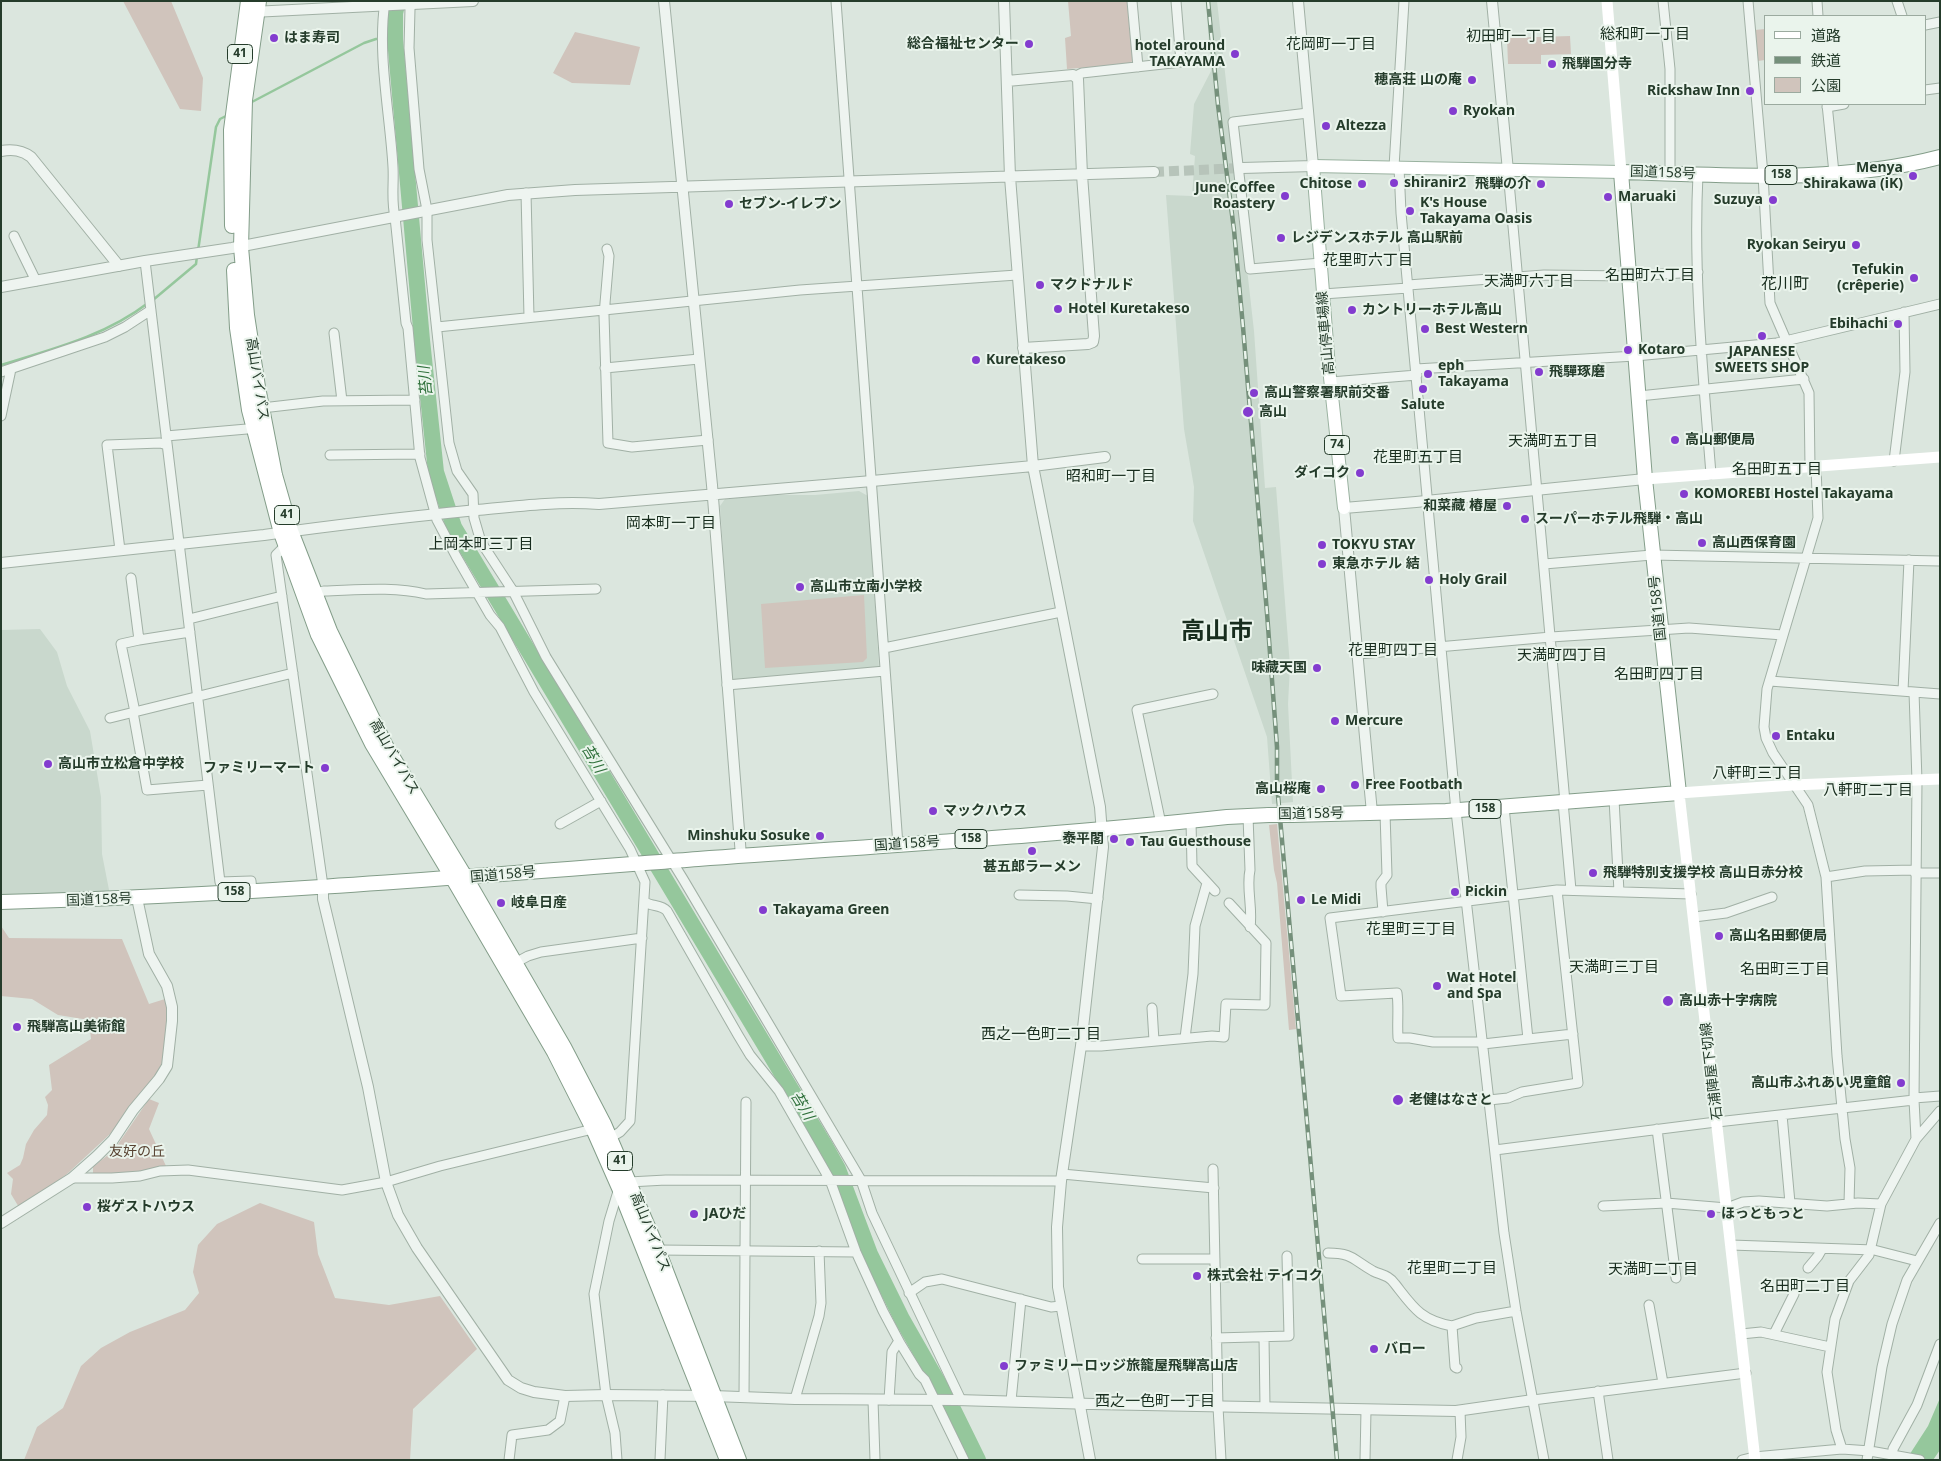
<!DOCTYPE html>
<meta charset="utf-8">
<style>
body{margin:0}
#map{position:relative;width:1941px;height:1461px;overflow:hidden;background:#dbe6de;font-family:"Noto Sans","Noto Sans JP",sans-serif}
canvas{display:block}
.frame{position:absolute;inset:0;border:2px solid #253c2b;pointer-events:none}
.legend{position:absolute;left:1764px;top:15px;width:162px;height:90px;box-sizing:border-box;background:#eaf4ec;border:1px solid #9baa9f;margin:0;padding:6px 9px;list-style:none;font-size:15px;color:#253c2b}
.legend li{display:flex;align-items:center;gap:10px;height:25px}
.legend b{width:25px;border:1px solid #9baa9f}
</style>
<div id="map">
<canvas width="1941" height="1461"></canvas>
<div class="frame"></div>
<ul class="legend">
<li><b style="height:6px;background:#fff"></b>道路</li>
<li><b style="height:6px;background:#75907b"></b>鉄道</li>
<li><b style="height:14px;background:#d0c4bc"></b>公園</li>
</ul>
</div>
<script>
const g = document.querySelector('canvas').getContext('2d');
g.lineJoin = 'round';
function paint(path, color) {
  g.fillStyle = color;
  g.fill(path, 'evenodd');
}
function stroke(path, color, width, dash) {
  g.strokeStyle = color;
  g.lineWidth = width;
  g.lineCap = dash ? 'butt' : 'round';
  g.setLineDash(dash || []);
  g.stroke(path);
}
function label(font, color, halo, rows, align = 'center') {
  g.font = font + ' "Noto Sans","Noto Sans JP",sans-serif';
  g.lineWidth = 4;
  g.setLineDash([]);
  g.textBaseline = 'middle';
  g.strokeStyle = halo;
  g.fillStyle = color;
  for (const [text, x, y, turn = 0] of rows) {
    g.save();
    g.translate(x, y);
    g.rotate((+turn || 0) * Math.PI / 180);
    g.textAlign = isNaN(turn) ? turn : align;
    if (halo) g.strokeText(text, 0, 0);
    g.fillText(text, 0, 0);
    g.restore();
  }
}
const built = new Path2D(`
 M1206,1H1217L1254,331L1265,488L1276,487L1290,666L1288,704L1293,802L1272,804L1267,737L1193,521L1194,487L1184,429L1166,195L1192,196L1195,156L1190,154L1194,104L1211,71Z
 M859,491L868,496L879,668L734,681L732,679L720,506L725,499L772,495H815Z
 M40,629L57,652L67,686L90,731L101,797L102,854L110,895L1,896V630Z`);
const green = new Path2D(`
 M123,1H171L203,78L201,111L180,109Z
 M1068,1H1127L1133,60L1130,64L1067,69L1065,38L1071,36Z
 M1765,29V60L1758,61L1755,30Z
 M575,32L640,47L630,85L572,83L553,73Z
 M1570,36L1571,54L1541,55V64H1508L1507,38Z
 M864,595L867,658L863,662L765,668L761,604Z
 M1277,824L1296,1029L1289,1030L1277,883L1274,870L1269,825Z
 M1,926L9,938L122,939L149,1004L165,999L169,1019L162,1063L157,1073L110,1134L67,1174L20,1209L11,1194L13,1179L7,1173L20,1165L23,1158L26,1144L34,1130L47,1115L48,1105L45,1097L52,1090L49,1065L91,1039L89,1020L58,1015L32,999L1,996Z
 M149,1099L159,1103L149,1129L166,1166L137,1173L93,1174V1167L114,1150Z
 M260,1203L314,1222L318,1254L335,1298L389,1305L440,1296L477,1349L413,1409L410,1460H24L37,1427L63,1408L81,1366L101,1348L130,1332L185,1310L199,1293L193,1272L198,1245L217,1224Z`);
const water = new Path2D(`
 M1940,1398V1450L1933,1460H1906L1928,1426Z`);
const stream = new Path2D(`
 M250,103L364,43L376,39H395
 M198,251L216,127L220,119L228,115
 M153,300L196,264L197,256
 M1,365C53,349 105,336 148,303`);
const river = new Path2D(`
 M398,1L395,13V39L422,340L436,472L454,527L824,1144L838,1169L870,1254L902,1319L951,1405L978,1460`);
const tertiaryTunnel = new Path2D(`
 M1154,172L1242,168`);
const minor = new Path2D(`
 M385,1C377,55 390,113 393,167C394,184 391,200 395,217L406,323L408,328L420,458L437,520L456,556L490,615L500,627L534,692L630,849L645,882L630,1121L620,1132L610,1138
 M411,1L410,9L409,48L419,169L427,210V240L449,443L457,471L473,494L474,518L481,542L513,591L546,657L683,879L861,1180L872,1213L961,1400
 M836,1L898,845
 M1132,1L1138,67
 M1663,1L1670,69V173
 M1748,1L1763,175L1770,303L1809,393L1810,467
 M1817,1L1818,16
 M1897,1L1902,16
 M1925,25L1940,22
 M1076,76L1082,73L1181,62L1176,1
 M1925,90L1940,88
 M1827,104L1834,173
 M1827,107L1844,104
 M1308,113L1233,122L1250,269L1321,263
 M1394,167L1404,1
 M1399,167L1401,213L1456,811L1504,1233L1516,1311L1544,1460
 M1508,171L1565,802
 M1698,174C1693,274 1703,374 1711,474
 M526,193L529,317
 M14,236L36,281
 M607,249L609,256L604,315L608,443L632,447L708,440
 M145,261L220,882L251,881L252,891
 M1408,285L1544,275L1629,276L1698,272
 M1323,294L1408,288
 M437,327L800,290L1017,275
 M334,333L342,401
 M605,368L699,359
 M1416,369L1635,356L1777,343L1940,304
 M1,372L105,337L125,327L151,310
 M1331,382L1417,375
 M1639,396L1804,379
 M262,408L323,401L415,400
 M1,416L11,369
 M166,436L247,429
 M330,455L420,454
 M1894,461L1905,372L1904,312
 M1816,467L1818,518L1767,689L1764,727L1766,738L1773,753L1808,805L1826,877L1837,1056L1845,1139L1850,1168L1849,1203
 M285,546L276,555L323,886
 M120,550L107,445L160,443L167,445
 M1544,564L1652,555L1940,561
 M131,578L139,640L190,632
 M315,593L324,591C357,590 393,586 426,594L596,589
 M189,619L282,596
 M884,648L1061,612
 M1358,654L1551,637L1689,628L1783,635
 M1770,681L1940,694
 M727,685L885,671
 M1903,691L1909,560
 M1914,692L1917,781L1914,1100L1916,1139
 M133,712L147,790L208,785
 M135,712L121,644L139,640
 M110,718L293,673
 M1614,799L1619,892
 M1563,802L1571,890
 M1504,807L1528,1039
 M1248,816L1250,870C1246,888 1253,908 1250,927
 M1191,821L1192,866L1215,891
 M560,824L601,801
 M1161,824L1137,710L1213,694
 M1915,873H1940
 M1826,877L1865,871L1915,870
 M1019,895L1067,896L1098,899
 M645,902C652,907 661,904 667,911L738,1035L750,1055L779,1091L830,1180L856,1252L883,1311L900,1343L919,1374L925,1380L964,1460
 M1383,912L1381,887V883L1387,875L1385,813
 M1694,917L1726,913L1772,897
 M515,963L528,956L541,952L642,938
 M1152,1008L1154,1041
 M1185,1038L1193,974L1195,926L1207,883
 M1483,1042H1433L1410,1038H1398C1397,1022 1399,1008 1397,993L1341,996L1330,918L1557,890L1691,894
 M1483,1044L1573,1034
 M1081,1046H1101L1212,1036L1224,1037L1226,1004L1265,1005L1266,943L1229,903
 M1914,1098L1940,1096
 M1489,1100L1508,1098L1522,1092L1578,1083L1557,890
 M1782,1115L1790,1203
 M1657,1129L1676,1278
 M1495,1150L1708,1123L1914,1100
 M1213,1169L1218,1407L1221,1460
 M1062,1174L1214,1188
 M72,1178H112L140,1176L160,1171L188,1170L342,1190L386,1182L440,1166L593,1129
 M1603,1206L1666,1203L1727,1208L1743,1202L1759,1201L1827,1206L1858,1203L1881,1204
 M1731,1245L1874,1250L1917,1261
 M658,1250L856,1252
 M1328,1253C1353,1253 1353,1260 1373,1271C1381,1275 1389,1275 1395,1284C1413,1307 1420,1320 1452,1326L1455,1367L1457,1368
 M1142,1259H1215
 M1808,1268L1818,1256L1822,1249
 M1215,1277L1261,1276
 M909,1293L925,1282L942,1279L1051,1307L1061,1306
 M1649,1305L1663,1383
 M1452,1326L1476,1318L1516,1311
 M1741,1334L1761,1332L1830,1347
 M1774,1334L1794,1294
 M1264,1337L1265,1407
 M1216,1338L1289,1336L1287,1256
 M1598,1391L1608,1460
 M744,1397L746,1102
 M795,1399L819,1316L821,1303L819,1251
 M873,1400L875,1460
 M889,1400L892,1352L897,1344L900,1343
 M1533,1400L1746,1373
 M1011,1401L1021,1299
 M1842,1449L1836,1430L1827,1372L1835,1319L1849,1281L1869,1255L1881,1204L1916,1139L1940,1111
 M1893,1454V1449L1917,1405L1940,1344
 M509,1460L512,1435L548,1430L560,1421L565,1396
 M617,1460L615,1433L606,1395L594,1294L609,1221L619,1188L629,1182L666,1180L1061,1181
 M660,1460L663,1395
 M1365,1460L1366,1410
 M1457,1460L1461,1437L1460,1411
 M1742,1460L1754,1457L1842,1449L1870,1451L1920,1460
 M1867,1460L1882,1367L1892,1324L1907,1280L1940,1223`);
const tertiary = new Path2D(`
 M664,1L712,485L741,856
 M1004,1L1010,177L1033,466L1100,807L1103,847L1081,1046L1061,1181L1057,1227L1058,1287L1090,1460
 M1492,1L1508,171
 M252,12L473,1
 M1007,81L1073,75L1078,79L1082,175L1094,336L1093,342L1088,344L1023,348
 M1,151C13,149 22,150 31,157L119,266
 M1242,168L1313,166L1298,1
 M1,287L145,261L232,248L508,195L575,190L1154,172
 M1,563L264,535C335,525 406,517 477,510C518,506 557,501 599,504L872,481L1033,466L1105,457
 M1372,813L1344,508L1416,502L1645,479
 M323,886V899L368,1087L386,1182L398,1215L417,1248L508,1380L521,1388L534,1392L565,1396L606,1395L713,1396L795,1399L957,1400L1093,1404L1456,1411L1533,1400
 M1,1223L72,1178L97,1156L113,1140L133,1110L159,1079L167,1066L172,1021V1007L167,986L149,954L137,898`);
const secondary = new Path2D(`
 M1607,1L1621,172
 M1645,479L1940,457
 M1755,1460L1679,793L1793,785L1940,779`);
const primary = new Path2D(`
 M1344,508L1329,368L1313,166L1621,172`);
const trunk = new Path2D(`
 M259,1L245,100L241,247L247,315L258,387L275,475L291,531L330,631L386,746L466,878L564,1047L604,1124L658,1250L739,1460
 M232,226L231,130L248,1
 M234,270L237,328L249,410L281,533L318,635L372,744L453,879L554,1052L593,1129L619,1188L727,1460
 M1292,815L1446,811L1679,793L1645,479L1621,172C1727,175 1837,184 1940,157
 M1,902C234,896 466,877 698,859C874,846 1051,836 1227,817L1269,815`);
const rail = new Path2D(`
 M1208,1L1218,105L1234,230L1243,327L1267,613L1277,747V784L1337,1460`);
const trunkBridge = new Path2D(`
 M1269,815H1292`);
const markers = [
 [274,38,5,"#833ccf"],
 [1029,44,5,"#833ccf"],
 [1235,54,5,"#833ccf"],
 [1552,64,5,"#833ccf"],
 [1472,80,5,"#833ccf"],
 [1750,91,5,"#833ccf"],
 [1453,111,5,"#833ccf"],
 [1326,126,5,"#833ccf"],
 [1913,176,5,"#833ccf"],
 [1394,183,5,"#833ccf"],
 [1362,184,5,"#833ccf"],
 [1541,184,5,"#833ccf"],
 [1285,196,5,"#833ccf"],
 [1608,197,5,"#833ccf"],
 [1773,200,5,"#833ccf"],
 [729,204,5,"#833ccf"],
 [1410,211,5,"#833ccf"],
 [1281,238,5,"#833ccf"],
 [1856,245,5,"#833ccf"],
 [1914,278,5,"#833ccf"],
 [1040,285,5,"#833ccf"],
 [1058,309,5,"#833ccf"],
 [1352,310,5,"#833ccf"],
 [1898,324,5,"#833ccf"],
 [1425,329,5,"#833ccf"],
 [1762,336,5,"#833ccf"],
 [1628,350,5,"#833ccf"],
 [976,360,5,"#833ccf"],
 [1539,372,5,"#833ccf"],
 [1428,374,5,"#833ccf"],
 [1423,389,5,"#833ccf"],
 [1254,393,5,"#833ccf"],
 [1248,412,6,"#833ccf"],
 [1675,440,5,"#833ccf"],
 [1360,473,5,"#833ccf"],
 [1684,494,5,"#833ccf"],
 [1507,506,5,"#833ccf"],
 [1525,519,5,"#833ccf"],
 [1702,543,5,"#833ccf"],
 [1322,545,5,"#833ccf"],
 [1322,564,5,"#833ccf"],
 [1429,580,5,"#833ccf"],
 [800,587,5,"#833ccf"],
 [1317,668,5,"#833ccf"],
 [1335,721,5,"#833ccf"],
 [1776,736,5,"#833ccf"],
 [48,764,5,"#833ccf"],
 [325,768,5,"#833ccf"],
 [1355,785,5,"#833ccf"],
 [1321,789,5,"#833ccf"],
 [933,811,5,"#833ccf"],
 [820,836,5,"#833ccf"],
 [1114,839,5,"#833ccf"],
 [1130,842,5,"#833ccf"],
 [1032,851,5,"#833ccf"],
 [1593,873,5,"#833ccf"],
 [1455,892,5,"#833ccf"],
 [1301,900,5,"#833ccf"],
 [501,903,5,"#833ccf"],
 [763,910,5,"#833ccf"],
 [1719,936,5,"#833ccf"],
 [1437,986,5,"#833ccf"],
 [1668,1001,6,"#833ccf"],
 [17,1027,5,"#833ccf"],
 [1901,1083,5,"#833ccf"],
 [1398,1100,6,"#833ccf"],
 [87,1207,5,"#833ccf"],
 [694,1214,5,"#833ccf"],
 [1711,1214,5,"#833ccf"],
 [1197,1276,5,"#833ccf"],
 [1374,1349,5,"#833ccf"],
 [1004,1366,5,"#833ccf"]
];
const shields = [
 [240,54,25],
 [1781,175,32],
 [1337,445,25],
 [287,515,25],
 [1485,809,32],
 [971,839,32],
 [234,892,32],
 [620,1161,25]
];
const shieldNames = [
 ["41",240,54],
 ["158",1781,175],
 ["74",1337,445],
 ["41",287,515],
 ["158",1485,809],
 ["158",971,839],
 ["158",234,892],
 ["41",620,1161]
];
const poiNames = [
 ["はま寿司",284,38],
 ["総合福祉センター",1019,44,"right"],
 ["hotel around",1225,46,"right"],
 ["TAKAYAMA",1225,62,"right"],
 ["飛騨国分寺",1562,64],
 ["穂高荘 山の庵",1462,80,"right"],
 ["Rickshaw Inn",1740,91,"right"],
 ["Ryokan",1463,111],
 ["Altezza",1336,126],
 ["Menya",1903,168,"right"],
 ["Shirakawa (iK)",1903,184,"right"],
 ["shiranir2",1404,183],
 ["Chitose",1352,184,"right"],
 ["飛騨の介",1531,184,"right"],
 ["June Coffee",1275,188,"right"],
 ["Roastery",1275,204,"right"],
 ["Maruaki",1618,197],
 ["Suzuya",1763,200,"right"],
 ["K's House",1420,203],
 ["Takayama Oasis",1420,219],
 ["セブン-イレブン",739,204],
 ["レジデンスホテル 高山駅前",1291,238],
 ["Ryokan Seiryu",1846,245,"right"],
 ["Tefukin",1904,270,"right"],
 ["(crêperie)",1904,286,"right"],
 ["マクドナルド",1050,285],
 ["Hotel Kuretakeso",1068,309],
 ["カントリーホテル高山",1362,310],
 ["Ebihachi",1888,324,"right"],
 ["Best Western",1435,329],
 ["Kotaro",1638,350],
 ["JAPANESE",1762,352,"center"],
 ["SWEETS SHOP",1762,368,"center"],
 ["Kuretakeso",986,360],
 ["eph",1438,366],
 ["Takayama",1438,382],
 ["飛驒琢磨",1549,372],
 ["高山警察署駅前交番",1264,393],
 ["Salute",1423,405,"center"],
 ["高山",1259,412],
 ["高山郵便局",1685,440],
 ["ダイコク",1350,473,"right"],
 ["KOMOREBI Hostel Takayama",1694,494],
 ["和菜藏 樁屋",1497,506,"right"],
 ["スーパーホテル飛騨・高山",1535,519],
 ["高山西保育園",1712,543],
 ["TOKYU STAY",1332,545],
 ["東急ホテル 結",1332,564],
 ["Holy Grail",1439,580],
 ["高山市立南小学校",810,587],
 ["味藏天国",1307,668,"right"],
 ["Mercure",1345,721],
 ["Entaku",1786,736],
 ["高山市立松倉中学校",58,764],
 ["ファミリーマート",315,768,"right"],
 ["Free Footbath",1365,785],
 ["高山桜庵",1311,789,"right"],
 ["マックハウス",943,811],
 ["Minshuku Sosuke",810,836,"right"],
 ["泰平閣",1104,839,"right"],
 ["Tau Guesthouse",1140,842],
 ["甚五郎ラーメン",1032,867,"center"],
 ["飛騨特別支援学校 高山日赤分校",1603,873],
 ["Pickin",1465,892],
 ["Le Midi",1311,900],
 ["岐阜日産",511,903],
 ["Takayama Green",773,910],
 ["高山名田郵便局",1729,936],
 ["Wat Hotel",1447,978],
 ["and Spa",1447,994],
 ["高山赤十字病院",1679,1001],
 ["飛騨高山美術館",27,1027],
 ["高山市ふれあい児童館",1891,1083,"right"],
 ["老健はなさと",1409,1100],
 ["桜ゲストハウス",97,1207],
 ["JAひだ",704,1214],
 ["ほっともっと",1721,1214],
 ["株式会社 テイコク",1207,1276],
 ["バロー",1384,1349],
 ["ファミリーロッジ旅籠屋飛騨高山店",1014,1366]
];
const streetNames = [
 ["国道158号",1663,173,2],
 ["高山停車場線",1326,333,-95],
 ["高山バイパス",257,379,81],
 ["国道158号",1658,608,-96],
 ["高山バイパス",394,757,60],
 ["国道158号",1311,814,-1],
 ["国道158号",907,844,-4],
 ["国道158号",503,875,-5],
 ["国道158号",99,900,-2],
 ["石浦陣屋下切線",1712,1071,-97],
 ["高山バイパス",650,1232,68]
];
const parkNames = [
 ["友好の丘",137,1152]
];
const neighbourhoodNames = [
 ["総和町一丁目",1645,35],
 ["初田町一丁目",1511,37],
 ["花岡町一丁目",1331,45],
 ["花里町六丁目",1368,261],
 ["名田町六丁目",1650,276],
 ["天満町六丁目",1529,282],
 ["天満町五丁目",1553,442],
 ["花里町五丁目",1418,458],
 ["名田町五丁目",1777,470],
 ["昭和町一丁目",1111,477],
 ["岡本町一丁目",671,524],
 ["上岡本町三丁目",481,545],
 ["花里町四丁目",1393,651],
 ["天満町四丁目",1562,656],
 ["名田町四丁目",1659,675],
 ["八軒町三丁目",1757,774],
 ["八軒町二丁目",1868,791],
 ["花里町三丁目",1411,930],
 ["天満町三丁目",1614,968],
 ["名田町三丁目",1785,970],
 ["西之一色町二丁目",1041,1035],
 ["花里町二丁目",1452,1269],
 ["天満町二丁目",1653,1270],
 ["名田町二丁目",1805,1287],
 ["西之一色町一丁目",1155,1402]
];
const waterNames = [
 ["苔川",426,381,-96],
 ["苔川",593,759,59],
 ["苔川",802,1106,59]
];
const quarterNames = [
 ["花川町",1785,284]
];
const townNames = [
 ["高山市",1217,632]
];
paint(built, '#c9d8cd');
paint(green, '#d0c4bc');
paint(water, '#95c79c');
stroke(stream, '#95c79c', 2.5);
stroke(river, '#95c79c', 16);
stroke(tertiaryTunnel, '#b7c4ba', 10, [10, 5]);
stroke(minor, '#a1b0a5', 11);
stroke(tertiary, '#a1b0a5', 12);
stroke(primary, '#9ab2a0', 14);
stroke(trunk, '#839d89', 16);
stroke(minor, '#eef4f0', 9);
stroke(tertiary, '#eef4f0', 10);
stroke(secondary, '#fff', 11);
stroke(primary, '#fff', 12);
stroke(trunk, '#fff', 14);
stroke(rail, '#75907b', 4.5);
stroke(rail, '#eaf4ec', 2.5, [8]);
stroke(trunkBridge, '#839d89', 16, []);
stroke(trunkBridge, '#fff', 14);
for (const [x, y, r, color] of markers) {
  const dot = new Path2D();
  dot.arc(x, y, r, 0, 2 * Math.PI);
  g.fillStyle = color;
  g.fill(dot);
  stroke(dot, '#eaf4ec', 2);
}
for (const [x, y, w] of shields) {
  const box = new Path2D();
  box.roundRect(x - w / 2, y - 9.5, w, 19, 4);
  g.fillStyle = '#eaf4ec';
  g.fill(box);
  stroke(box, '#253c2b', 1);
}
label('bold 12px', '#253c2b', null, shieldNames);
label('bold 14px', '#253c2b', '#eaf4ec', poiNames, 'left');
label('14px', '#253c2b', '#eaf4ec', streetNames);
label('14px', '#584332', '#eaf4ec', parkNames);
label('15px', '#182d1e', '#eaf4ec', neighbourhoodNames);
label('italic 15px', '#2f703b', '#eaf4ec', waterNames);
label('16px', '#182d1e', '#eaf4ec', quarterNames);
label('bold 24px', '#182d1e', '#eaf4ec', townNames);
</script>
